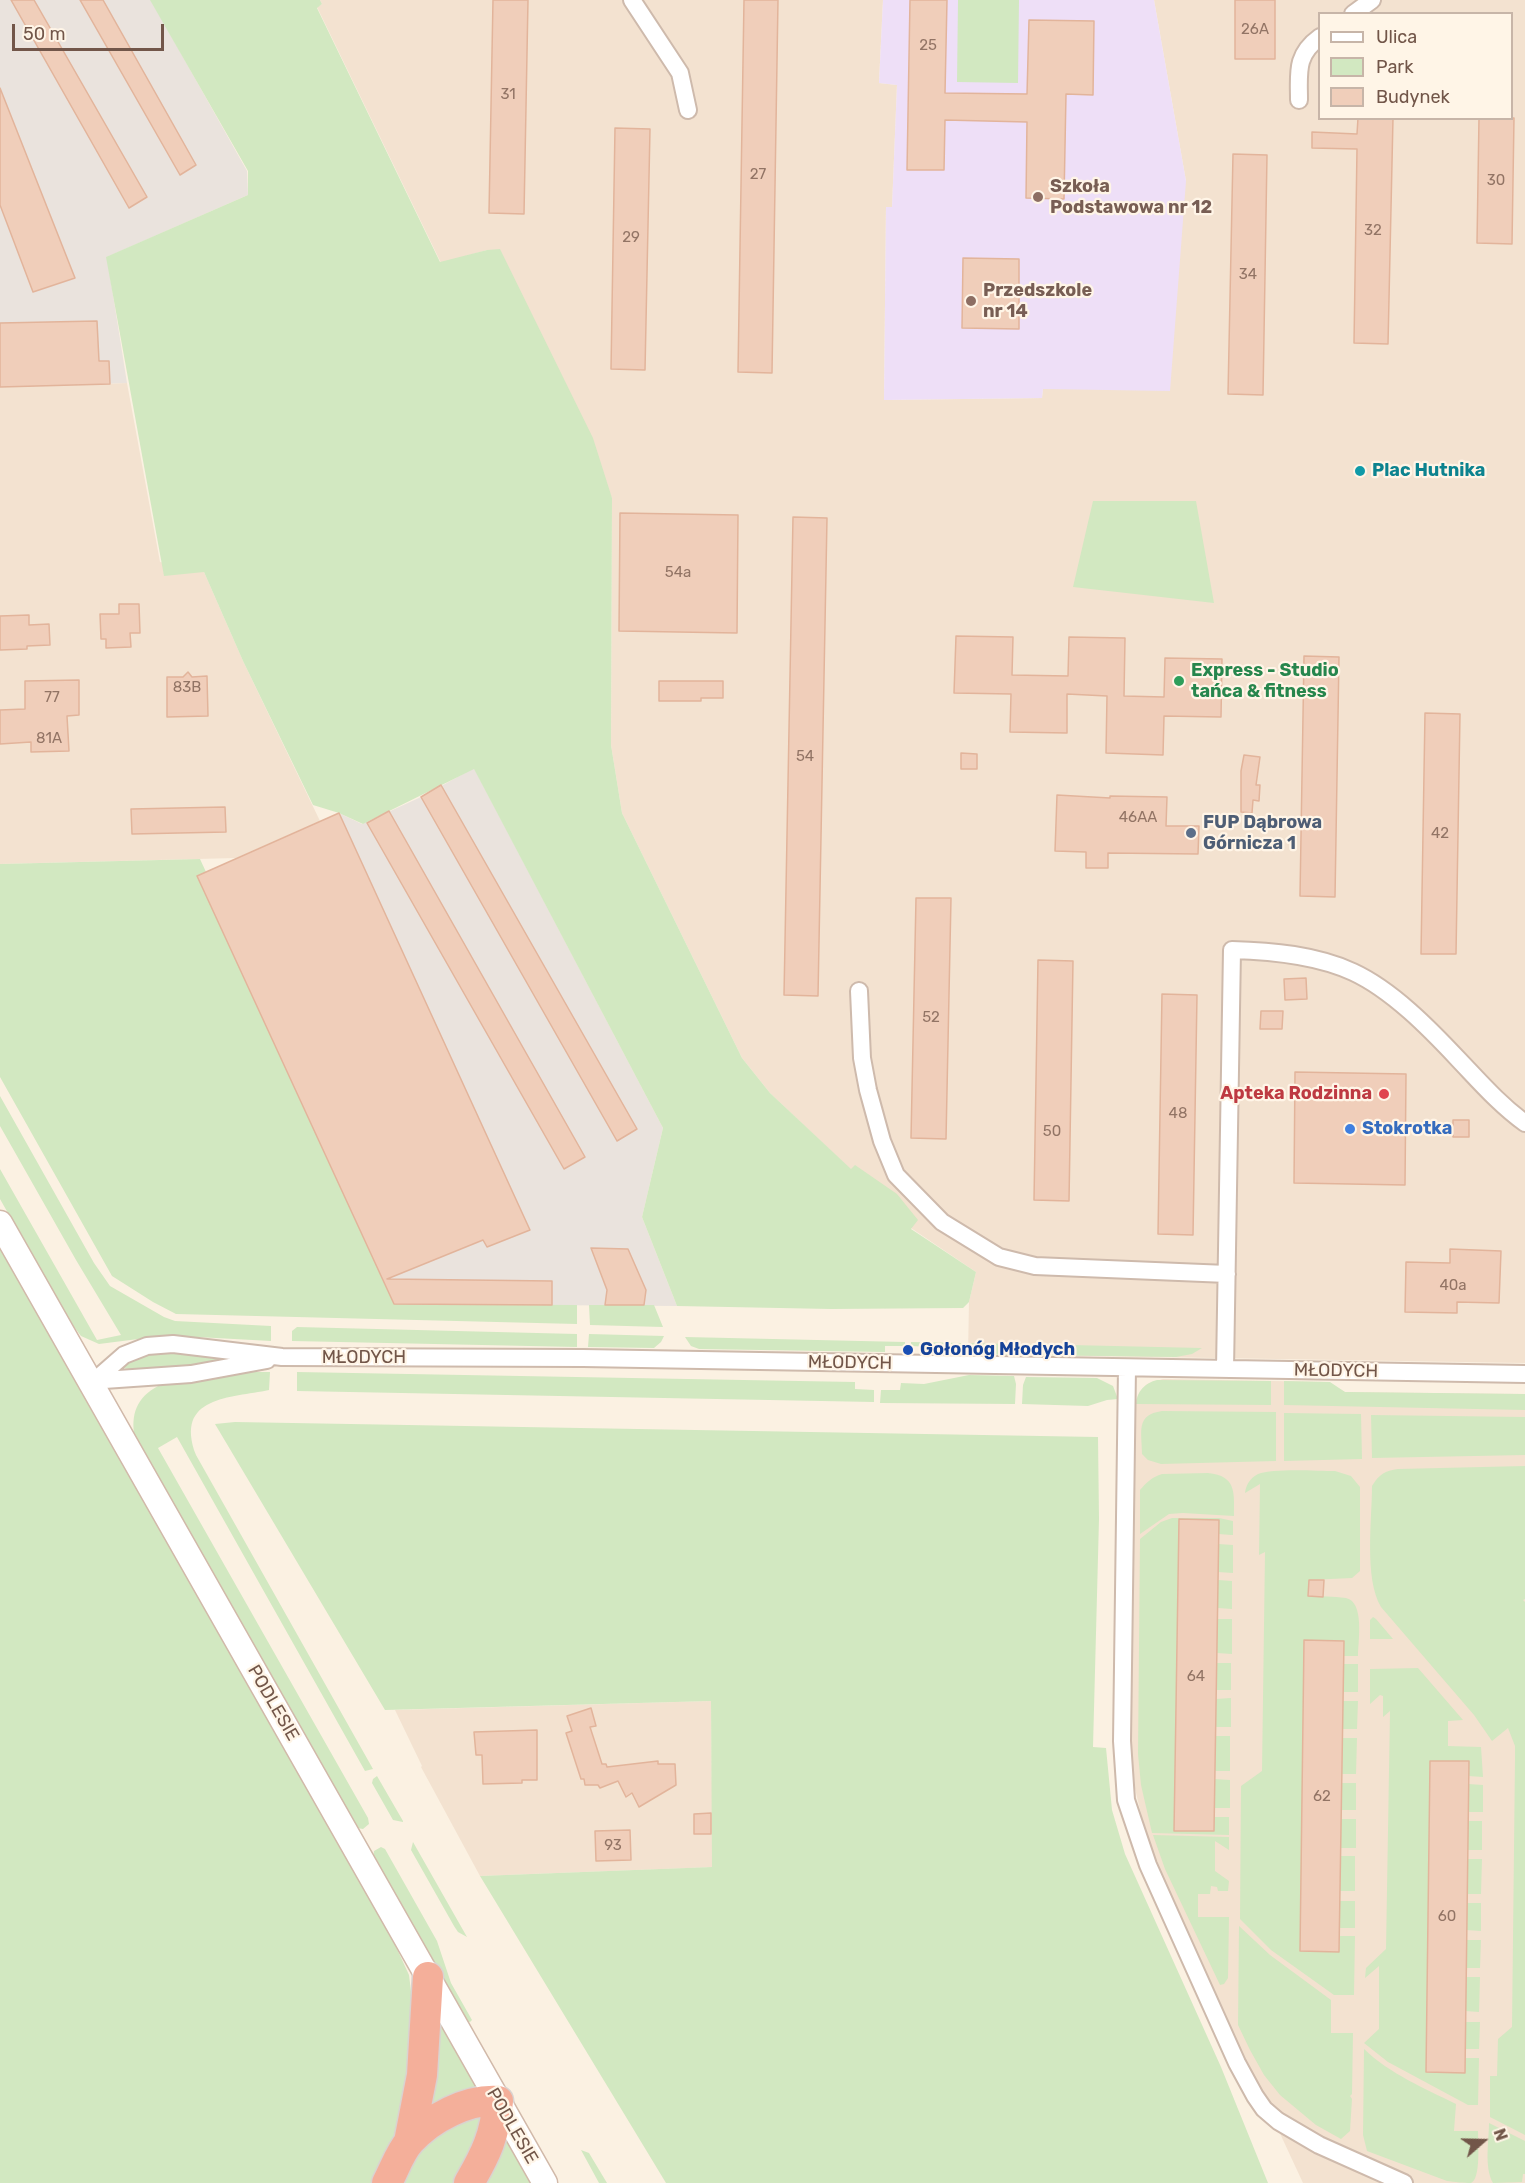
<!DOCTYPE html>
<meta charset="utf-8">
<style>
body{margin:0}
#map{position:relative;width:1525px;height:2183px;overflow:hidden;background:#fbf1e2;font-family:Rubik,sans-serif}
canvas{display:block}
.legend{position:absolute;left:1318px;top:12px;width:195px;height:108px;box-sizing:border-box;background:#fff5e7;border:2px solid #c7b5a8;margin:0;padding:8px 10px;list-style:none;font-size:18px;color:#725649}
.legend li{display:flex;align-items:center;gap:12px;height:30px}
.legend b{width:30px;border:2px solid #c7b5a8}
.north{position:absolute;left:1453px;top:2111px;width:60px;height:60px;-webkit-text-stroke:4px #fff5e7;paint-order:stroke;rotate:70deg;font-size:16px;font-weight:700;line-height:24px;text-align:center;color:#725649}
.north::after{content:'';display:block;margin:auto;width:21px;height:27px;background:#725649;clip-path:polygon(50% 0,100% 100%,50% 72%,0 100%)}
.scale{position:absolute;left:12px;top:24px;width:152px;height:27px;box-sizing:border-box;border:3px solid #725649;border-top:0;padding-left:8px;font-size:18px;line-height:21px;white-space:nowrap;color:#725649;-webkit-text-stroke:4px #fff5e7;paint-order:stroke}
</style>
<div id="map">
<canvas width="1525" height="2183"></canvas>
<ul class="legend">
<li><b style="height:8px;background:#fff"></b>Ulica</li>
<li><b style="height:16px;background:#d2e8c1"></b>Park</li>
<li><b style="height:16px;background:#f0ceba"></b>Budynek</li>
</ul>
<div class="north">N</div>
<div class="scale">50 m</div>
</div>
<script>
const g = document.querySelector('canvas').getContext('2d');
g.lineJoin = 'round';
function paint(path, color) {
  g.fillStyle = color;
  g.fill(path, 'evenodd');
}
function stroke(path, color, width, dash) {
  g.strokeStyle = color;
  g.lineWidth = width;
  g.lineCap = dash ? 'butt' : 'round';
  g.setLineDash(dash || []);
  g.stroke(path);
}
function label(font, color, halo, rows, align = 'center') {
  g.font = font + ' Rubik,sans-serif';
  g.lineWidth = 4.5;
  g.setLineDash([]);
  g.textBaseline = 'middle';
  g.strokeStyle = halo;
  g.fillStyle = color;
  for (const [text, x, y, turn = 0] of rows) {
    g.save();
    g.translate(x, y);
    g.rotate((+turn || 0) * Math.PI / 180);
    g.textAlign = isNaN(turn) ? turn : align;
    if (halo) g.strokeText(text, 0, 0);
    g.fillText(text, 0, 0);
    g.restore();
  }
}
const residential = new Path2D(`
 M320,0H883L879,83L897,85L892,208L886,207L884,400L1042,398L1043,389L1056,388L1186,181L1154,0H1525V1363L968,1354L969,1302L976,1272L911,1228L855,1166L851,1170L770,1093L742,1058L622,813L611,745L612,498L487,250L441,263L317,7L322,4ZM1320,14H1512V118H1320Z
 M127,383L160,562L204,572L243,661L320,821L236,858L0,864V387Z
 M1163,1379L1328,1382L1345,1392L1525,1394V2183H1303L1159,1873L1146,1835L1133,1780L1131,1756V1675L1136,1400L1139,1393L1147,1384Z
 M711,1701L713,1867L480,1876L421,1767L422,1766L395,1710Z`);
const industrial = new Path2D(`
 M0,0H151L247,171L248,195L107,257L127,383L0,387Z
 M474,768L663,1128L642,1217L677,1306L394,1304L197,876L339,813L362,824L421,797Z`);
const education = new Path2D(`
 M883,0H1154L1186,181L1170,391L1043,389L1042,398L884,400L886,207H892L897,85L879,83Z`);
const green = new Path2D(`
 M150,0H320L322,4L317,8L440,262L487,250L500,249L593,438L612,498L611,745L622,813L742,1058L770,1093L851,1169L855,1165L897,1194L918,1220L911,1229L976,1272L969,1302L963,1308L831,1309L677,1306L642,1217L663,1128L474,769L363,824L339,813L313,805L243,661L204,572L164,576L106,257L248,195V171Z
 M958,0H1019L1018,83L957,82Z
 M1093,501H1196L1214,603L1073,587Z
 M200,859L206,872L197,876L394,1304L577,1305V1324L176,1314L153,1302L112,1276L0,1077V864Z
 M0,1096L94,1263L110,1286L164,1317L175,1321L271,1326V1341L197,1337H154L99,1344L81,1336L68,1319L0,1199V1169L97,1340L121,1335L76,1260L0,1126Z
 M0,1246L387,1927L409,1975L416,2032L410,2105L377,2183H0Z
 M589,1305H654L663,1327L590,1325Z
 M297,1327L577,1334V1347L292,1341V1331Z
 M589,1334L664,1336L661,1342L654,1348L588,1347Z
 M685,1337L905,1342V1346H885V1352L699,1349L691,1346Z
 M911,1342L1013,1344V1355L931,1353V1347L911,1346Z
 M1026,1344L1202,1348L1192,1354L1176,1357L1026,1355Z
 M188,1352L228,1360C199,1366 152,1373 122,1368C135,1350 169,1353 188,1352Z
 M249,1372H270L269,1390C231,1398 174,1396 196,1455L373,1769L365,1771L177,1437L158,1448L368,1818L369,1824L363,1829L357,1828L135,1438C130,1415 137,1397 158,1386Z
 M297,1372L855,1382V1389L874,1390V1402L297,1391Z
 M969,1375L1014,1376L1016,1384L1015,1404L880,1403L881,1390H900L901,1383L924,1384Z
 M1026,1377L1097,1378L1113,1386L1118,1399L1107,1400L1088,1406L1022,1404L1023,1385Z
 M1157,1380L1271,1381V1405L1136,1404C1137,1391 1145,1383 1157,1380Z
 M1284,1381L1330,1382L1345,1392L1525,1394V1410L1284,1405Z
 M1162,1411L1276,1412V1461L1161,1464L1148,1460L1142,1454C1142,1432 1135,1415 1162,1411Z
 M1284,1413L1361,1414L1362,1459L1284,1461Z
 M1371,1415L1525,1417V1455L1372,1458Z
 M235,1422L1098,1437L1099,1519L1093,1747L1106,1748L1112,1810L1125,1854L1221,2067L1268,2183H666L480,1876L712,1867L711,1701L385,1710L215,1424Z
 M1525,1466V1599L1523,1600L1525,1602V2135L1490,2117V2076H1497L1498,2039L1512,2027L1515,1759V1746L1508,1728L1492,1741L1474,1715L1381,1607C1364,1578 1372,1520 1372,1486C1379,1474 1385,1471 1398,1469Z
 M1335,1471L1351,1476L1360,1487V1571L1352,1578L1309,1580L1308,1595C1321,1597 1333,1596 1346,1598C1365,1602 1358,1642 1358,1656H1344L1300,1951L1339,1952L1340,1936H1355L1354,1995H1334L1271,1950L1240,1919L1241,1786L1262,1771L1265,1552L1259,1555L1260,1484L1245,1493C1246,1485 1250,1478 1258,1474C1273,1468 1317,1471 1335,1471Z
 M1208,1473C1237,1476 1234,1493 1234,1516L1183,1513L1169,1514L1140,1534V1490C1147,1482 1152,1477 1162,1474Z
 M1172,1518H1219L1233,1521V1535H1231L1219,1534L1179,1520L1174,1830L1213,1831L1214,1817H1229V1835L1152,1833L1141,1785L1138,1754L1140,1539L1161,1522Z
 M1218,1544L1233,1545V1573L1218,1572Z
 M1218,1580L1232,1581V1609L1218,1608Z
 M1373,1617L1376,1619L1393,1639H1370V1620Z
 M1217,1619H1232V1654L1217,1653Z
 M1217,1663H1231V1690H1216Z
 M1343,1664H1358V1692H1343Z
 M1418,1668L1463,1720L1448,1721V1746L1481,1747L1483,1777L1468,1776V1761H1430L1426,2072L1464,2073L1465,2058H1479L1478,2105H1468L1388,2062L1364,2043L1379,2029V1966L1365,1978L1366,1968L1386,1949L1390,1711L1383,1717V1696L1380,1695L1370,1704V1669Z
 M1231,1698V1727H1215L1216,1699Z
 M1343,1701H1358L1357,1729H1342Z
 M1215,1736H1230V1771H1215Z
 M1343,1738H1357L1356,1774H1342Z
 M377,1776L403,1821V1822L393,1820L372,1783L373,1779Z
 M1214,1779L1230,1780V1808H1214Z
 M1342,1783H1356V1810H1341Z
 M1468,1784L1483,1785V1812H1468Z
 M1341,1819H1356V1848H1341Z
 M1468,1821H1482V1850H1467Z
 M1153,1835L1229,1837V1850L1215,1841V1871L1229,1881L1228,1891H1218L1217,1887L1211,1886L1210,1894H1198V1917H1229L1228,1978L1224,1984L1220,1985L1165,1869Z
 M413,1842L467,1937L458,1932L454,1926L411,1850Z
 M381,1847L385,1849L437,1941L451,1983L472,2020L470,2022L465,2021L373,1858L374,1851Z
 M1341,1856H1355V1891H1340Z
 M1467,1859H1482L1481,1894H1467Z
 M1340,1901H1355V1928H1340Z
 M1467,1903H1481V1931L1466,1930Z
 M1239,1926L1270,1955L1331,2000V2033H1353L1352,2094L1350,2096L1352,2099L1350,2131L1341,2139L1316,2125L1280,2095L1264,2075L1250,2050L1238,2025Z
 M1466,1940H1481L1480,1968H1466Z
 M1466,1977H1480L1479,2012L1465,2011Z
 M439,2018L480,2090L429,2115Z
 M1465,2022H1480L1479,2049H1465Z
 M1364,2049C1390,2074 1424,2088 1456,2104L1454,2131H1478C1478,2141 1481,2179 1471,2183C1465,2183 1454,2182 1447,2181L1367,2151L1363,2135Z
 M490,2109L459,2183H398L419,2144L441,2127Z
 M1489,2123L1525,2141V2174H1523L1522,2182L1493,2183C1484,2167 1489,2141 1489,2123Z
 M506,2137L532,2183H477Z
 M581,2150L589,2153L607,2183H599Z`);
const building = new Path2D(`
 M11,0H34L147,197L129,208Z
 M80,0H103L196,165L180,175Z
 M493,0H528L524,214L489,213Z
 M744,0H778L772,373L738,372Z
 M910,0H947L945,93L1027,94L1029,20L1094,21L1093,95L1066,94L1064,199L1026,198L1027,122L945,120L944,170H907Z
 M1235,0H1275V59H1235Z
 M0,88L75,278L33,292L0,205Z
 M1358,118H1393L1388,344L1354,343L1357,149L1312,148V132L1357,134Z
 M1479,118H1514L1512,244L1477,243Z
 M615,128L650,129L645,370L611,369Z
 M1233,154L1267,155L1263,395L1228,394Z
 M963,258L1019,259V329L962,328Z
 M97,321L99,361H109L110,384L0,387V323Z
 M620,513L738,515L737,633L619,631Z
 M793,517L827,518L818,996L784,995Z
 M119,604H139L140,633H130L131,647L106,648V639H101L100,614H119Z
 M29,615V625L49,624L50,645L27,646V649L0,650V616Z
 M956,636L1013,637L1012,675L1068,676L1069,637L1125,638L1124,696L1164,697L1165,658L1222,659L1221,717L1164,716L1163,755L1106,753L1107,696L1067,694V733L1010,732L1011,694L954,693Z
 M1304,656L1339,657L1335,897L1300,896Z
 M188,672L192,677L207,676L208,716L167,717V677H183Z
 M79,680V715L67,716L69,751L31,752V742L0,744V710L25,709V681Z
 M659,681H723V698H701V701H659Z
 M1425,713L1460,714L1456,954H1421Z
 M961,753L977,754V769H961Z
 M1244,755L1260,757L1256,785H1260L1259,801L1253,800L1252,813L1241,812V771Z
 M441,785L637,1129L617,1141L421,797Z
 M1057,795L1110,798V796L1167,797L1166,826H1199L1198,854L1108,853V868H1086V852L1055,851Z
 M225,807L226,832L132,834L131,809Z
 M389,811L585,1157L564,1169L367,823Z
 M339,813L530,1230L487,1247L483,1240L387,1279L552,1281V1305L394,1304L197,876Z
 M916,898H951L946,1139L911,1138Z
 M1038,960L1073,961L1069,1201L1034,1200Z
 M1306,978L1307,999L1285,1000L1284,979Z
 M1162,994L1197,995L1193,1235L1158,1234Z
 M1261,1011H1283L1282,1029H1260Z
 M1295,1072L1406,1074L1405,1185L1294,1183Z
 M1453,1120H1469V1137H1453Z
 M591,1248L628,1249L646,1290L644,1305H605L607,1290Z
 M1450,1249L1501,1251L1499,1303L1457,1302V1313L1405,1312L1406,1262L1450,1263Z
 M1179,1519L1219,1520L1214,1831H1174Z
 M1309,1580H1324L1323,1597L1308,1596Z
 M1304,1640L1344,1641L1339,1952L1300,1951Z
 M591,1708L596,1726L590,1727L602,1764H606L607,1767L658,1761V1764H675L676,1785L639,1807L632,1793L626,1797L618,1781L600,1788L598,1785H585L584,1779H581L566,1733L572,1731L567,1716Z
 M537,1730V1780H522V1783L483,1784L482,1755H476L474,1732Z
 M1430,1761H1469L1465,2073L1426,2072Z
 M711,1813V1834H694V1814Z
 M630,1830L631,1860L596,1861L595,1831Z`);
const street = new Path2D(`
 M632,0L680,73L688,110
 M1353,14L1372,0
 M1299,100C1299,73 1295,55 1320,37
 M859,991L862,1058L868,1090L882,1141L896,1175L942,1222L999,1257L1035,1266L1227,1274
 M1127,1368L1122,1741L1126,1800L1148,1865L1237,2063L1255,2096L1264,2109L1278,2121L1319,2145L1404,2183
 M1225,1369L1232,950C1272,951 1316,955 1353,972C1392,990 1430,1029 1459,1060C1480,1082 1500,1105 1525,1123
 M92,1383L124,1355L147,1346L173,1344L282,1357L583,1358L1525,1374
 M94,1383L104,1380L191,1374L267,1360`);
const secondary = new Path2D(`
 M0,1223L545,2183`);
const highway = new Path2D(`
 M409,2142L422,2075L428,1977
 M387,2183C394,2170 400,2152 410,2141C431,2118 467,2099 498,2101C495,2135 486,2154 469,2183`);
const markers = [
 [1038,197,6,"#8d6e63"],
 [971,301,6,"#8d6e63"],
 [1360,471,6,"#0f9aa8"],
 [1179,681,6,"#2e9e5b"],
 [1191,833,6,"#5c6f8a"],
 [1384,1094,6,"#e0444e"],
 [1350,1129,6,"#3f7fe0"],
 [908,1350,6,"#1a4fb4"]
];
const numberNames = [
 ["26A",1255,30],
 ["25",928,46],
 ["31",508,95],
 ["27",758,175],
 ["30",1496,181],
 ["32",1373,231],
 ["29",631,238],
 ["34",1248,275],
 ["54a",678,573],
 ["83B",187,688],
 ["77",52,698],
 ["81A",49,739],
 ["54",805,757],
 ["46AA",1138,818],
 ["42",1440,834],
 ["52",931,1018],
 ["48",1178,1114],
 ["50",1052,1132],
 ["40a",1453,1286],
 ["64",1196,1677],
 ["62",1322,1797],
 ["93",613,1846],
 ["60",1447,1917]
];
const educationNames = [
 ["Szkoła",1050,187],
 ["Podstawowa nr 12",1050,208],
 ["Przedszkole",983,291],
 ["nr 14",983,312]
];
const cultureNames = [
 ["Plac Hutnika",1372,471]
];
const leisureNames = [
 ["Express - Studio",1191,671],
 ["tańca & fitness",1191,692]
];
const serviceNames = [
 ["FUP Dąbrowa",1203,823],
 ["Górnicza 1",1203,844]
];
const healthNames = [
 ["Apteka Rodzinna",1372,1094]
];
const shopNames = [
 ["Stokrotka",1362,1129]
];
const transitNames = [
 ["Gołonóg Młodych",920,1350]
];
const streetNames = [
 ["MŁODYCH",364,1358],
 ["MŁODYCH",850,1363,1],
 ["MŁODYCH",1336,1371,1],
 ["PODLESIE",273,1703,60],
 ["PODLESIE",512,2126,60]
];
paint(residential, '#f3e2d0');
paint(industrial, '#eae3dd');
paint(education, '#eedff7');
paint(green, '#d2e8c1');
paint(building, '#f0ceba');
stroke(building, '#e2b49b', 1.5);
stroke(street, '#cebaac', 20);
stroke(secondary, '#d1b9a9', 27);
stroke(highway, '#dad3d0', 33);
stroke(street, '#fff', 16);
stroke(secondary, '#fff', 24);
stroke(highway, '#f4af9a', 30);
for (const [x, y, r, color] of markers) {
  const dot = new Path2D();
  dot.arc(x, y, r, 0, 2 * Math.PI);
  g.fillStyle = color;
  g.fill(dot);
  stroke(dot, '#fff5e7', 2);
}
label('15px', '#927465', null, numberNames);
label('bold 18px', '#785e54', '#fff5e7', educationNames, 'left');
label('bold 18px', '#0d838f', '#fff5e7', cultureNames, 'left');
label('bold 18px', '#27864d', '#fff5e7', leisureNames, 'left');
label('bold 18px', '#4e5e75', '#fff5e7', serviceNames, 'left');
label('bold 18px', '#be3a42', '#fff5e7', healthNames, 'right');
label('bold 18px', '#366cbe', '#fff5e7', shopNames, 'left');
label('bold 18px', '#164399', '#fff5e7', transitNames, 'left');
label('18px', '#725649', '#fff5e7', streetNames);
</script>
